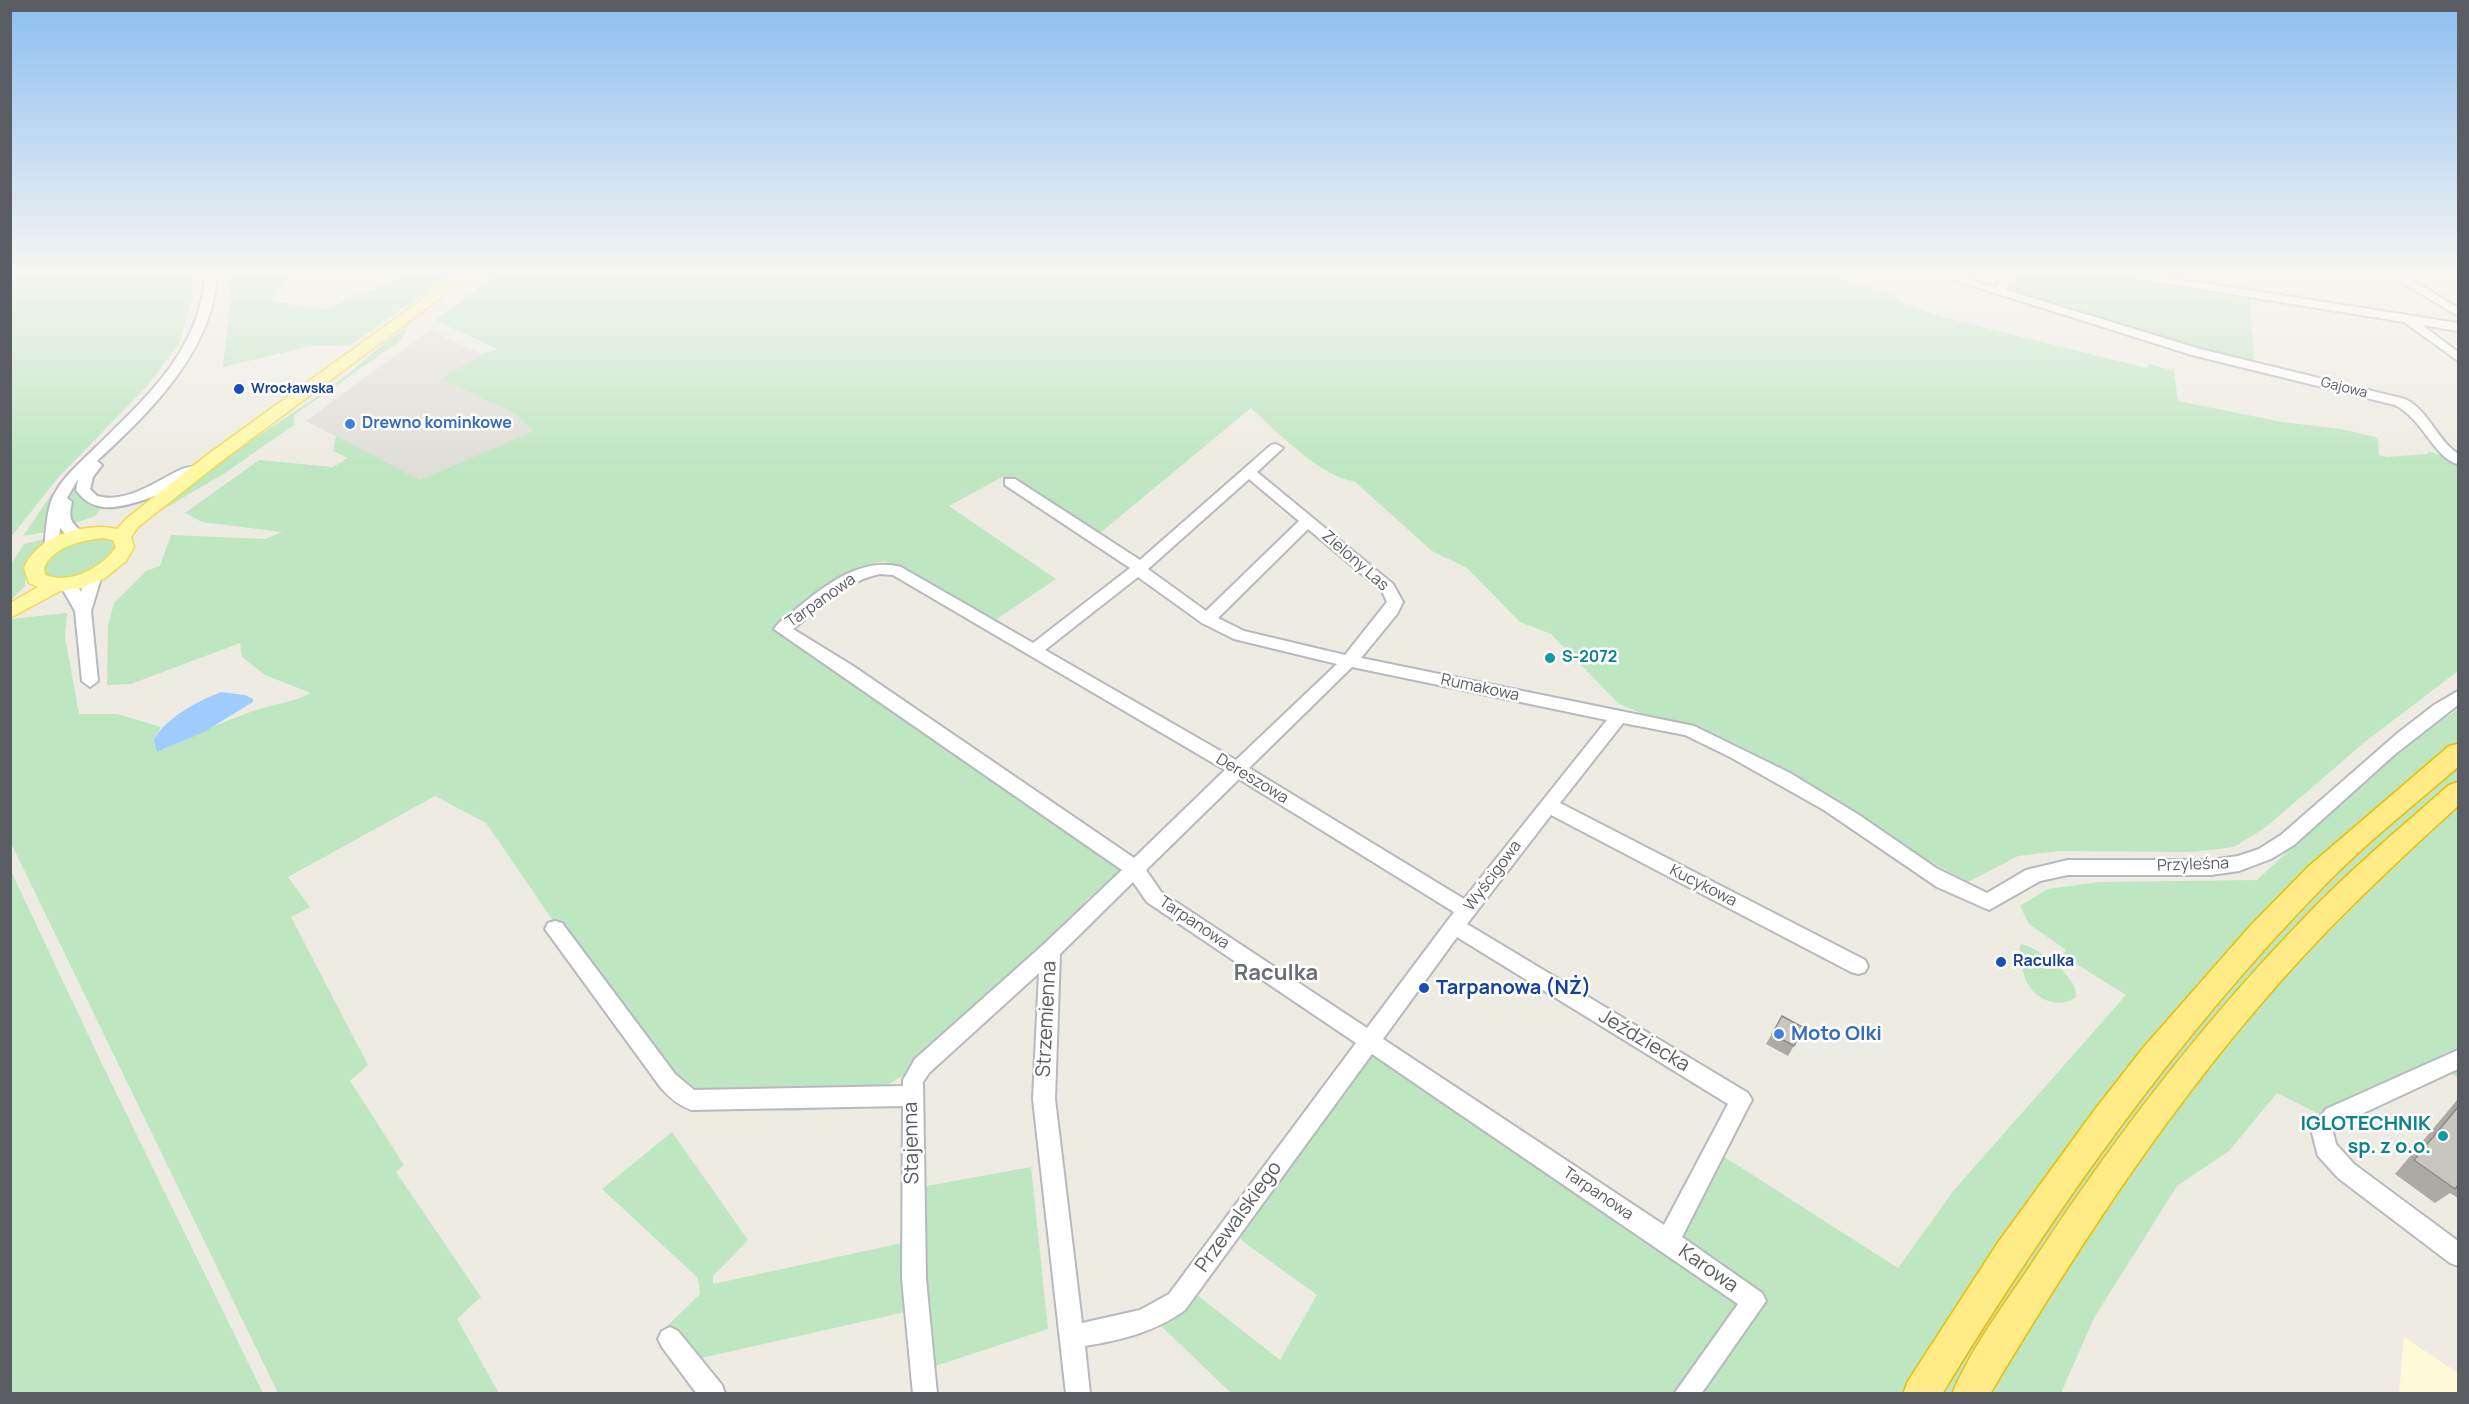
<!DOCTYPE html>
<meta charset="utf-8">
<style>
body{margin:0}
#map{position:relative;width:2469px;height:1404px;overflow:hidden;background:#eeece2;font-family:Manrope,sans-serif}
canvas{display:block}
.frame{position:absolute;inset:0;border:12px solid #5a5d63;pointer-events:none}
</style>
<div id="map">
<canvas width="2469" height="1404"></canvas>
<div class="frame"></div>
</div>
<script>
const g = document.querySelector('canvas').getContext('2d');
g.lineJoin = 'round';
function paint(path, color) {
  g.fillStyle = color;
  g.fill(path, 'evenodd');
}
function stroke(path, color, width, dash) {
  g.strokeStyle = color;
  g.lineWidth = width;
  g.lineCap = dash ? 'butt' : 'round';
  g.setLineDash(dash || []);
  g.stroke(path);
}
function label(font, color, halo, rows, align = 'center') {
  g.font = font + ' Manrope,sans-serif';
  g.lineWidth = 5;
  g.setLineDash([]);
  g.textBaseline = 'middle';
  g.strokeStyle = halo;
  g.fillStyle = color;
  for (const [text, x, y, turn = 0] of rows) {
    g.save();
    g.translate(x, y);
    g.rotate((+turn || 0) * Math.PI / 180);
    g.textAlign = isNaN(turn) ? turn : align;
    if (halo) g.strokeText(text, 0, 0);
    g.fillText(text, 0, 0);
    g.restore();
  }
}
const commercial = new Path2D(`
 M2404,1337L2458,1373V1393H2399Z`);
const industrial = new Path2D(`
 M430,330L482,354L443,379L517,415L535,431L420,480L306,421Z`);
const green = new Path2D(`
 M11,274H193L192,299L179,344L147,386L57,479L11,537Z
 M229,274H292L273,301L324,310L409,274H451L351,345L311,346L223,367L230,302Z
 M496,274H1830L1879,290L1914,307L1942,317L2147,368L2149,364L2174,371L2178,401L2282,422L2341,429L2375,437L2378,439L2379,455L2387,457L2428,454V451L2458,462V671L2366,741L2266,827L2234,847L2192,852L2059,851L2018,856L1968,882L1924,858L1919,862L1743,749L1687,725L1650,717L1619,704L1551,634L1520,622L1467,568L1432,551L1354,481C1322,478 1275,430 1251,408L1094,538L1002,477L949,506L1056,579L988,625L885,561L873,564L783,629L1129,871L1088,898L1068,925L909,1072C890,1083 870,1096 848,1103C790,1120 725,1107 668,1088L486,823L435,796L288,877L310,907L291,917L368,1065L350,1081L404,1165L396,1172L481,1297L457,1319L499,1393H278L11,843V619L67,613L65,637L79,714H117L161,727L156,735L163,750C192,735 222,722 253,711C273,704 292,703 311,693L265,675L242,657L240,643L131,684L107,685L108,626L114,603L146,571L160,566L171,535L265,539L282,532L202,522L185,513L259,460L333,467L348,458L333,451L336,436L420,480L534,431L517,415L442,379L482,354L497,349L435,320Z
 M2017,274H2115L2250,297L2254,363L2197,349L2009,292Z
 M403,329L407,330L400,341L294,415V425L225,473L147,519C203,470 267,431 328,389C354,371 377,348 403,329Z
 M73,491L87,501L104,504L95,516L70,525L68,504Z
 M53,492L47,532L23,536Z
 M97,537L111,540L116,546C110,569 64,589 44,573L46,561L68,544Z
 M48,538L26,573L25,586L11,600L10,566L24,544Z
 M2458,709V1078L2440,1066L2329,1119L2277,1093L2229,1151L2177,1186L2094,1318L2061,1393H1231L1154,1319L1187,1287L1280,1360L1317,1295L1245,1243L1228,1226L1364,1039L1666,1239L1715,1151L1898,1268L1954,1190L2126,995L2062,955L2066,950L2029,924L2020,906L2048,889L2100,882L2257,880C2322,820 2386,758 2458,709Z
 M10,869L101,1062L263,1393H11Z
 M2021,944C2038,947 2080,978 2076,997C2061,1009 2037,1001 2028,984C2024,978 2023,969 2021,962C2020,955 2018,949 2021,944Z
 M672,1132L748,1240L713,1276V1284L911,1241L910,1189L1031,1167L1048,1329L923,1370L914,1310L688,1361L662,1331L700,1294L698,1278L602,1189Z`);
const water = new Path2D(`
 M221,692L245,695L253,699V702L204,732L157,752L154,740C163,719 200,700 221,692Z`);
const minor = new Path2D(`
 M205,274H217C213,351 151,411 97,461L102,465L93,477L90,489L97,496C136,507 177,462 196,467L198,470C183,488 126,510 103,507C91,505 83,500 76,490L78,479L67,498L72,502C67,524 74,522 85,536L78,541L68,537L60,528L58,548L51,553L46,551L44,548C46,532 46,514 52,499C62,477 80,463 96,447C147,397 201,349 205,274Z
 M1935,274H1952L1996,287L2003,274H2015L2006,290L2200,349L2405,399C2430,412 2436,439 2458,454V464C2435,459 2423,419 2395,405L2192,355Z
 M2120,274H2146L2458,323V331L2422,325L2458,352V361L2404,322L2126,277Z
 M2388,274H2402L2458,308V316Z
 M1276,444L1283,448L1257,472L1393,584L1403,602L1397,614L1361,658L1694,726L1790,773L1859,815L1936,868L1987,893L2026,870L2068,860H2211L2238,856L2259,849L2281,835L2399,732L2434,705L2458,691V705L2394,755L2294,845L2271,859L2239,871L2211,875H2068L2040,881L1989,910L1937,887L1824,810L1730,757L1685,735L1623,723L1560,803L1865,960L1868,966L1865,972L1858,974L1851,972L1551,815L1467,924L1748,1093L1752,1100L1748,1107L1682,1237L1762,1293L1766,1301L1701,1394H1674L1738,1304L1372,1054L1185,1310C1155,1332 1121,1340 1085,1346L1090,1394H1066L1033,1099L1039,973L929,1073L923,1082L926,1279L937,1394H913L902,1279L903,1106L691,1110C678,1105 670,1098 661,1088L545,929L548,923L555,921L562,923L675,1074L694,1090L903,1086V1080L915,1059L1043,945L1122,870L774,629C779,621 788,616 795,610C824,586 861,556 901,567L1033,643L1130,568L1005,485V479H1015L1140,560L1271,445ZM1249,479L1299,521L1206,611L1148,569ZM1308,529L1382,591L1387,602L1345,655L1244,631L1218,618ZM880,574L893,575L1225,770L1134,858L853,666L793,629C820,607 845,581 880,574ZM1138,577L1202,623L1234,639L1337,664L1236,760L1045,650ZM1352,667L1607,720L1464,899L1249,768ZM1239,779L1454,912L1367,1028L1161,892L1146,870ZM1133,882L1147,902L1356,1043L1169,1294L1140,1310L1082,1323L1055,1099L1060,954ZM1457,937L1728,1104L1664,1225L1383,1039Z
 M94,570L102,575L91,611L98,681L90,687L82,681L75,611L59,583L67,578L76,583L81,592L86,575Z
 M2458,1050V1069L2342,1123L2333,1132L2336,1144L2354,1164L2458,1241V1266L2450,1263L2338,1178L2318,1156L2311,1129L2326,1109Z
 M670,1327L678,1331L722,1385L725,1394H697L662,1347L658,1339L662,1331Z`);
const major = new Path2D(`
 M457,274H473L219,463L138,527L131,537L134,547L126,561L105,578L80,588L60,591L10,618V603L38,587L29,583L24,568C37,536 85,522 117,529L126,519L207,455ZM103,538L113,540L116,547C102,568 70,585 45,575L44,568C52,547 82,540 103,538Z`);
const highway = new Path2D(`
 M2458,744V767C2414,805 2367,842 2326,884C2176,1037 2054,1211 1942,1394H1903L1908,1381L1997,1244L2093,1112L2143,1048L2251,925L2308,867L2449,746Z
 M2458,782V806C2413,847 2369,888 2327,931C2194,1069 2088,1230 1990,1394H1952C1972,1346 2009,1298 2038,1254C2117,1134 2205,1020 2305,917C2350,870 2400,828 2449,785Z`);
const wall = new Path2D(`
 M1782,1016L1804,1028L1788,1056L1766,1044Z
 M2458,1099V1198L2450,1193L2435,1203L2395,1174Z`);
const building = new Path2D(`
 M1782,1016L1804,1028L1794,1046L1772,1034Z
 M2458,1107V1185L2455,1189L2414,1160Z`);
const markers = [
 [239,389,6,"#1a4fb4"],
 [350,424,6,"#3f7fe0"],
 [1550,658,6,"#0f9aa8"],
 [2001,962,6,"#1a4fb4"],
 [1424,988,6,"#1a4fb4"],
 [1779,1034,6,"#3f7fe0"],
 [2443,1136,6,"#0f9aa8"]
];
const farStreetnames = [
 ["Gajowa",2344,388,14]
];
const farTransitnames = [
 ["Wrocławska",251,389]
];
const shopNames = [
 ["Drewno kominkowe",362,424]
];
const streetNames = [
 ["Zielony Las",1355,561,41],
 ["Tarpanowa",821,601,-35],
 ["Rumakowa",1480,688,12],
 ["Dereszowa",1252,779,31],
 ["Przyleśna",2193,865,-2],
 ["Wyścigowa",1493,876,-53],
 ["Kucykowa",1703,886,27],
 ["Tarpanowa",1194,923,34],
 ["Tarpanowa",1598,1194,34]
];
const cultureNames = [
 ["S-2072",1562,658]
];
const transitNames = [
 ["Raculka",2013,962]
];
const nearTransitnames = [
 ["Tarpanowa (NŻ)",1436,988]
];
const nearStreetnames = [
 ["Strzemienna",1047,1019,-87],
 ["Jeździecka",1644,1041,31],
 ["Stajenna",912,1143,-91],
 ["Przewalskiego",1239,1217,-54],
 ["Karowa",1708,1269,35]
];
const nearShopnames = [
 ["Moto Olki",1791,1034]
];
const nearCulturenames = [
 ["IGLOTECHNIK",2431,1124],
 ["sp. z o.o.",2431,1147]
];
const districtNames = [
 ["Raculka",1276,974]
];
paint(commercial, '#fef9d6');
paint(industrial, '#deddd6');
paint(green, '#bde6c1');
paint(water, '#a0cdff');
stroke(minor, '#b7b9bf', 4);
stroke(major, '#f4d754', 3);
stroke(highway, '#efbb00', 3);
paint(minor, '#fff');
paint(major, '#fff9a5');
paint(highway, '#ffec87');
paint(wall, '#acaaa4');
paint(building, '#c8c6bf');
stroke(building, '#8c8b86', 1.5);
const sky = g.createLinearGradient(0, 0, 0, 470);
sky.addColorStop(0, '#8bbef1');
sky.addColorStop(0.58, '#f7f6f2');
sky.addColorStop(1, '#f7f6f200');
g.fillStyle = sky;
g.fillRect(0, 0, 2469, 470);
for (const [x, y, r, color] of markers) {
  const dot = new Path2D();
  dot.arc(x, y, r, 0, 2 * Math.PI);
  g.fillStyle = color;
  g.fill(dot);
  stroke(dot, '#fff', 2);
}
label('14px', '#5a5d63', '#fff', farStreetnames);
label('bold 14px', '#164399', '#fff', farTransitnames, 'left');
label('bold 16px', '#366cbe', '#fff', shopNames, 'left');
label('16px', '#5a5d63', '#fff', streetNames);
label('bold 16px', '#0d838f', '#fff', cultureNames, 'left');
label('bold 16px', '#164399', '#fff', transitNames, 'left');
label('bold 20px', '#164399', '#fff', nearTransitnames, 'left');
label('20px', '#5a5d63', '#fff', nearStreetnames);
label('bold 20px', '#366cbe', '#fff', nearShopnames, 'left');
label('bold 20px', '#0d838f', '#fff', nearCulturenames, 'right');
label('bold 22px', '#6b6f75', '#fff', districtNames);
</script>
